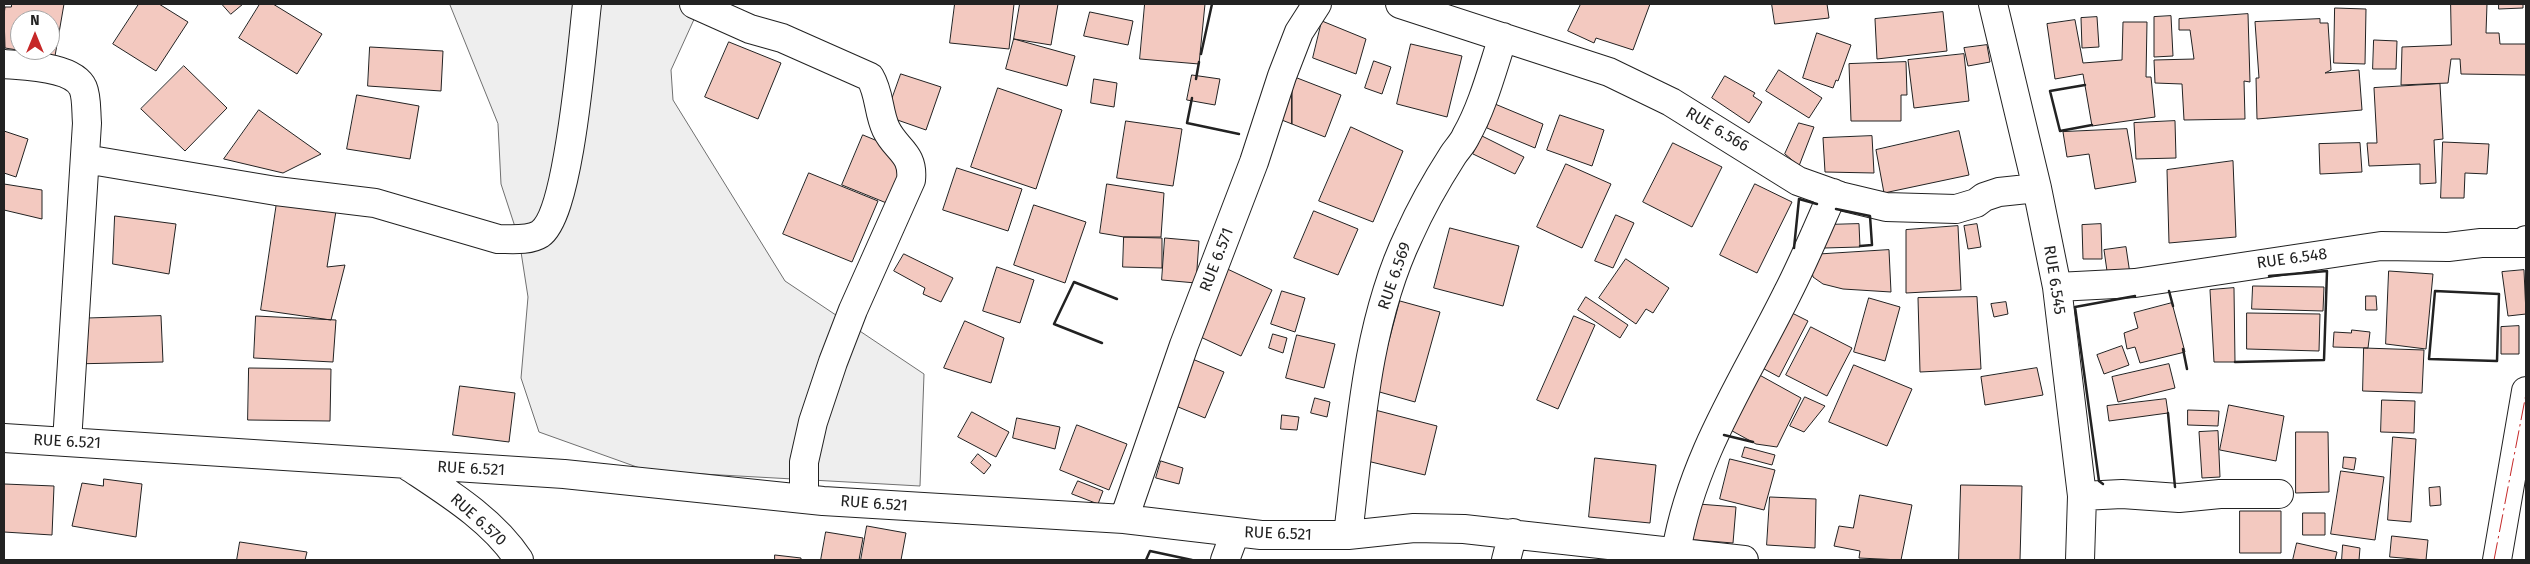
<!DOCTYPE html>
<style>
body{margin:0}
#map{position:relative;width:2530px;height:564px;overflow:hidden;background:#fff;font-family:"Fira Sans",sans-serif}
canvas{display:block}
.frame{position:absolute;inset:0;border:5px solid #222;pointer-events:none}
.north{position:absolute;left:10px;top:10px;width:50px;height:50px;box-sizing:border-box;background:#fff;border:1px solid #a7a7a7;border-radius:50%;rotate:0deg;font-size:14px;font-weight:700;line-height:20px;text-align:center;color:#222}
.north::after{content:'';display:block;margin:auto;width:18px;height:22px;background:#c62828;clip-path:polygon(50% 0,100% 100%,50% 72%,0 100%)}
</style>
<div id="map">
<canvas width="2530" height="564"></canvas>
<div class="frame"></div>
<div class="north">N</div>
</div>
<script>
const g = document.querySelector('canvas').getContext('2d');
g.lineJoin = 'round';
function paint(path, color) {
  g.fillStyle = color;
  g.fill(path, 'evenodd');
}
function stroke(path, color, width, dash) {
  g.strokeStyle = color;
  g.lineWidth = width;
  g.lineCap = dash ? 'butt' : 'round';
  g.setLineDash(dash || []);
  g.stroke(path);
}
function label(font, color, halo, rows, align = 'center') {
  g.font = font + ' "Fira Sans",sans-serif';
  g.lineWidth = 4;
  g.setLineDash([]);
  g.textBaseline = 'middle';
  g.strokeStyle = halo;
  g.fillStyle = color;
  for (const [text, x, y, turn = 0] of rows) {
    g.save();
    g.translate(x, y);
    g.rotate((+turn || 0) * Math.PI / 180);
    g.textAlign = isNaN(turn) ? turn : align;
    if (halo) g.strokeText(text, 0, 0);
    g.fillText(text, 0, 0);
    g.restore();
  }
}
const green = new Path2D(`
 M450,4H701L671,70L673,100L785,281L924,374L920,486L648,471L539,432L521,378L528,297L519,239L501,184L498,124Z`);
const building = new Path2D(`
 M12,4H64L55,56L5,48L4,15L5,7H11ZM20,20H50V50H20Z
 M139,4H159L188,22L156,71L113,44Z
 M222,4H243L231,14Z
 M260,4H273L322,34L297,74L239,38Z
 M955,4H1014L1009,49L950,43Z
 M1020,4H1058L1051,45L1014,39Z
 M1145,4H1205L1199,64L1140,59Z
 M1581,4H1650L1633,50L1596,38L1594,43L1568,31Z
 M1772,4H1827L1829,18L1775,24Z
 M2451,4H2487L2486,33H2499L2500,44H2526V75L2461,74L2460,59H2451L2448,83L2401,85L2402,47L2451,45Z
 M2499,4H2523V8L2499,9Z
 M2335,8L2366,9L2365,64L2334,63Z
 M1090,12L1133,21L1128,45L1084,36Z
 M1943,12L1947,51L1877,59L1875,19Z
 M2248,14L2250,82L2244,81L2245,119L2184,120L2182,84L2155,83L2154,60L2194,59L2190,30H2179V19Z
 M2171,16L2173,56L2154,57V17Z
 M2097,17L2099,47L2082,48L2081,18Z
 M2320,19V23H2328L2331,70L2325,73L2359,70L2362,110L2257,119L2256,78H2259L2255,22Z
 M2075,20L2083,63L2122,60L2123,22H2147L2146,77H2151L2155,117L2092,126L2083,74L2055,79L2047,24Z
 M1322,21L1366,39L1356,74L1313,58Z
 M1817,33L1851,45L1838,81L1836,80L1833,88L1803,78Z
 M1014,39L1075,56L1067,86L1006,69Z
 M2374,40L2397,41L2396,69H2373Z
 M729,42L781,63L758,119L705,97Z
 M1411,44L1462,56L1447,117L1397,104Z
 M1987,45L1990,62L1968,66L1964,48Z
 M370,47L443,51L441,91L368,86Z
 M1964,54L1969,101L1914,108L1908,60Z
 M1374,61L1391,67L1382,94L1365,88Z
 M1906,62L1907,95H1901V121H1851L1849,64Z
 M184,66L227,108L185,151L141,109Z
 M1779,70L1822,98L1809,118L1766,91Z
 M901,74L941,87L926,130L886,116Z
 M1192,75L1220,79L1215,105L1187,100Z
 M1292,76L1341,95L1325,137L1292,124Z
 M1292,76V124L1274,117Z
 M1725,76L1755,93L1753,96L1762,102L1749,123L1712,98Z
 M1094,79L1117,83L1114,107L1091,103Z
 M2440,84L2443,139L2434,140L2436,183L2420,184V164L2369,166L2367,143H2377L2374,88Z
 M998,88L1062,110L1036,189L971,167Z
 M357,95L419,106L410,159L347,149Z
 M1495,104L1543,124L1535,148L1487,128Z
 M259,110L321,154L283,173L224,159Z
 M1560,115L1604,130L1592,166L1547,150Z
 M1126,121L1182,129L1173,186L1117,178Z
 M2175,121L2176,158L2136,159L2134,123Z
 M1799,123L1814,127L1799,166L1785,154Z
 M1351,127L1403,151L1373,222L1319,201Z
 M2127,129L2136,182L2095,189L2089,154L2067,157L2063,132Z
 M4,131L28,139L16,177L4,173Z
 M1959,131L1969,175L1884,193L1876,150Z
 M863,135L909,154L889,204L842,185Z
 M1482,136L1524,157L1515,174L1473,154Z
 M1872,136L1874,173L1825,172L1823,138Z
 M2443,142L2489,144L2487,174L2465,173L2464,198H2441Z
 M1673,143L1722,167L1692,227L1643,202Z
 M2360,143L2362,172L2320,174L2319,144Z
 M2233,161L2236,237L2169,243L2167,170Z
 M1566,164L1611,184L1582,248L1537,227Z
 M957,168L1022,189L1008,231L943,210Z
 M809,173L878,201L852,262L783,234Z
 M4,184L42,190V219L4,210Z
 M1107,184L1164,193L1161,237H1124L1100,233Z
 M1755,184L1792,202L1757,273L1720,255Z
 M277,202L336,211L327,267L345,265L331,320L261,310Z
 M1034,205L1086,222L1065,283L1014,265Z
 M1314,211L1358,229L1338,275L1294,258Z
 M1616,215L1634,223L1613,268L1595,261Z
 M115,216L176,224L169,274L113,264Z
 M1859,224L1860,247L1824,248L1823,225Z
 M1977,224L1981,247L1968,249L1964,226Z
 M2101,224L2102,259H2083L2082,225Z
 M1958,226L1961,290L1906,293V230Z
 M1450,228L1519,246L1503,306L1434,288Z
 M1124,237L1162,238V268L1123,267Z
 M1165,238L1199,241L1196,283L1162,280Z
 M2126,247L2130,274L2108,278L2104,250Z
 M1889,250L1891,292L1843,289L1823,284L1813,277L1809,255Z
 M904,254L953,278L941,302L923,294L925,288L894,271Z
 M1626,259L1669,288L1653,313L1646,309L1636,324L1599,298Z
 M1221,266L1272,290L1241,356L1190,332Z
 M997,267L1034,280L1020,323L983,311Z
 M2524,270L2526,314L2508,316L2502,272Z
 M2389,271L2433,274L2426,349L2386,344Z
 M2253,286L2324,287L2323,311L2252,309Z
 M2234,288L2235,362H2214L2210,290Z
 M1282,291L1305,298L1295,332L1271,324Z
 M2366,296H2376L2377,310H2366Z
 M1586,297L1628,325L1620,338L1578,310Z
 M1977,297L1981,369L1920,372L1918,298Z
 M1869,298L1900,307L1885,361L1854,352Z
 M1400,301L1440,312L1415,402L1376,391Z
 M2006,302L2008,314L1994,317L1991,304Z
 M2172,303L2185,352L2140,363L2135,347L2127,349L2124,333L2138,328L2134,313Z
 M1784,309L1808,321L1779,377L1755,364Z
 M2247,313L2320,314L2319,351L2247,349Z
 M161,316L163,362L71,364L70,319Z
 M256,316L336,320L333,362L254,358Z
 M1574,316L1595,325L1558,409L1537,400Z
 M965,321L1004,338L991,383L944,368Z
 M2519,326V354H2501V327Z
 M1811,327L1852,348L1827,396L1786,375Z
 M2352,330L2370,332L2368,348L2333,347L2334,332L2351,333Z
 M1273,334L1287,338L1283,353L1269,348Z
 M1297,335L1335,344L1324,388L1286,378Z
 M2122,346L2129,365L2104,374L2097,355Z
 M2364,348L2424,350L2422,393L2363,391Z
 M1185,356L1224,372L1205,418L1166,402Z
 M2169,364L2175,388L2118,402L2112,377Z
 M1854,365L1912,389L1887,446L1829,422Z
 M249,368L331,369L330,421L248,420Z
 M2037,368L2043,395L1985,405L1981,377Z
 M1754,372L1801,398L1777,447L1756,444L1725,427Z
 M460,386L515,393L509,442L453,435Z
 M1805,397L1825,406L1804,432L1790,426Z
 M1315,398L1330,402L1327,417L1311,413Z
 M2166,399L2168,413L2109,421L2107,406Z
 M2382,400L2415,401L2414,433L2381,432Z
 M2229,405L2284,416L2276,461L2220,450Z
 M1375,410L1437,426L1425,475L1363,460Z
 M2188,410L2219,411L2218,426L2188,425Z
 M972,412L1009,432L996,457L958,437Z
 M1282,415L1299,417L1297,430L1281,429Z
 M1017,418L1060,427L1055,449L1013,438Z
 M1077,425L1127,444L1109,490L1060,470Z
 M2218,431L2220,477L2202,478L2199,432Z
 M2296,432H2328L2329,492L2296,493Z
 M2393,437L2416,439L2411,522L2388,520Z
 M1745,447L1775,455L1772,465L1742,457Z
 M978,454L991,465L984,474L971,463Z
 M2344,457L2356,458L2354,470L2343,468Z
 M1595,458L1656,465L1650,523L1589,517Z
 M1730,459L1775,470L1764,510L1720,499Z
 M1161,461L1183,468L1179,484L1156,478Z
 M2341,471L2384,477L2375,540L2331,534Z
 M104,479L142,484L136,537L72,526L82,483L103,486Z
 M1078,481L1103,491L1098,504L1072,494Z
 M4,484L54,486L52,535L4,532Z
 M1961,485L2022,486L2020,560H1959Z
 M2440,487L2441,505L2430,506L2429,488Z
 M1860,495L1912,505L1901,560L1859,558L1860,551L1834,546L1839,526L1853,528Z
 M1770,497L1816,499L1815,548L1767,545Z
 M1686,503L1736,507L1733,543L1683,539Z
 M2240,511H2281V553H2240Z
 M2303,513H2325V535H2303Z
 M867,526L906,533L901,560H861Z
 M826,532L863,538L859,560H821Z
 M2392,536L2428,540L2426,560L2390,557Z
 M240,542L307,552L305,560H237Z
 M2297,543L2337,552L2335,560H2293Z
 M2343,545L2360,548L2359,560H2342Z
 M775,555L801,558V560H775Z`);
const minor = new Path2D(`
 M694,4L750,29L782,38L870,77C880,94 878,112 886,129C896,150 914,153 911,180L853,310L833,362L813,422L804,462V499
 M1400,4L1609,72L1671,102L1798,181L1840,196L1886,207L1956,209L1976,203L1984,197L1999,192L2037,188
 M1993,4L2037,188L2057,287L2082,496L2080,560
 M4,64C24,66 73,66 83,88C87,97 86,112 87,123L67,442
 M85,159L276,191L375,203L498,239C511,239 529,241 540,234C570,213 582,45 587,4
 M2057,287L2135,283L2381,246L2448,247L2481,243H2525L2526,240
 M4,438L564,474L823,501L1124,519L1261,535H1348L1414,528L1464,529L1744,560
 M408,466C447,492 493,520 519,560
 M2082,496L2122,494L2179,498L2220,494H2279
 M1124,519L1184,345L1254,162L1282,76L1299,32L1317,4
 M1348,535C1360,436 1365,327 1409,235C1421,208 1437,180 1453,155C1457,149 1463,143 1466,136C1483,106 1492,70 1503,37
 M1676,552C1692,457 1745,379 1787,294C1804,261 1818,227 1833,193
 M1225,560L1235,533
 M1506,560L1513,533
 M2497,560L2526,391`);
const wall = new Path2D(`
 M1201,54L1212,4
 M1196,79L1199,62
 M2085,85L2050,91L2060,131L2092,125
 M1192,98L1187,123L1239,134
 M1836,209L1870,216L1872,245L1860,246
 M1794,248L1799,199L1817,204
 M2169,291L2173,306
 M2435,291L2499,294L2497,361L2429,359Z
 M1102,343L1054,324L1074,282L1117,299
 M2183,349L2187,369
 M2235,362L2324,360L2327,271L2269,276
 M2168,413L2175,487
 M1724,435L1753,442
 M2103,484L2099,481L2075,307L2135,296
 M1146,560L1150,551L1192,560`);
const power = new Path2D(`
 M2494,560L2526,394`);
const streetNames = [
 ["RUE 6.566",1717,130,31],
 ["RUE 6.548",2292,259,-8],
 ["RUE 6.571",1217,260,-69],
 ["RUE 6.569",1395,276,-71],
 ["RUE 6.545",2054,280,81],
 ["RUE 6.521",67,442,3],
 ["RUE 6.521",471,469,3],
 ["RUE 6.521",874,504,4],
 ["RUE 6.570",478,520,42],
 ["RUE 6.521",1278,534,2]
];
paint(green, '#eee');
stroke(green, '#6f6f6f', 1);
paint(building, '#f3c9c0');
stroke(building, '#222', 1);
stroke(minor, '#222', 30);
stroke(minor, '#fff', 28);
stroke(wall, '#222', 2.5);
stroke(power, '#c62828', 1, [18, 4, 2.5, 4]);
label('16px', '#222', '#fff', streetNames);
</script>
